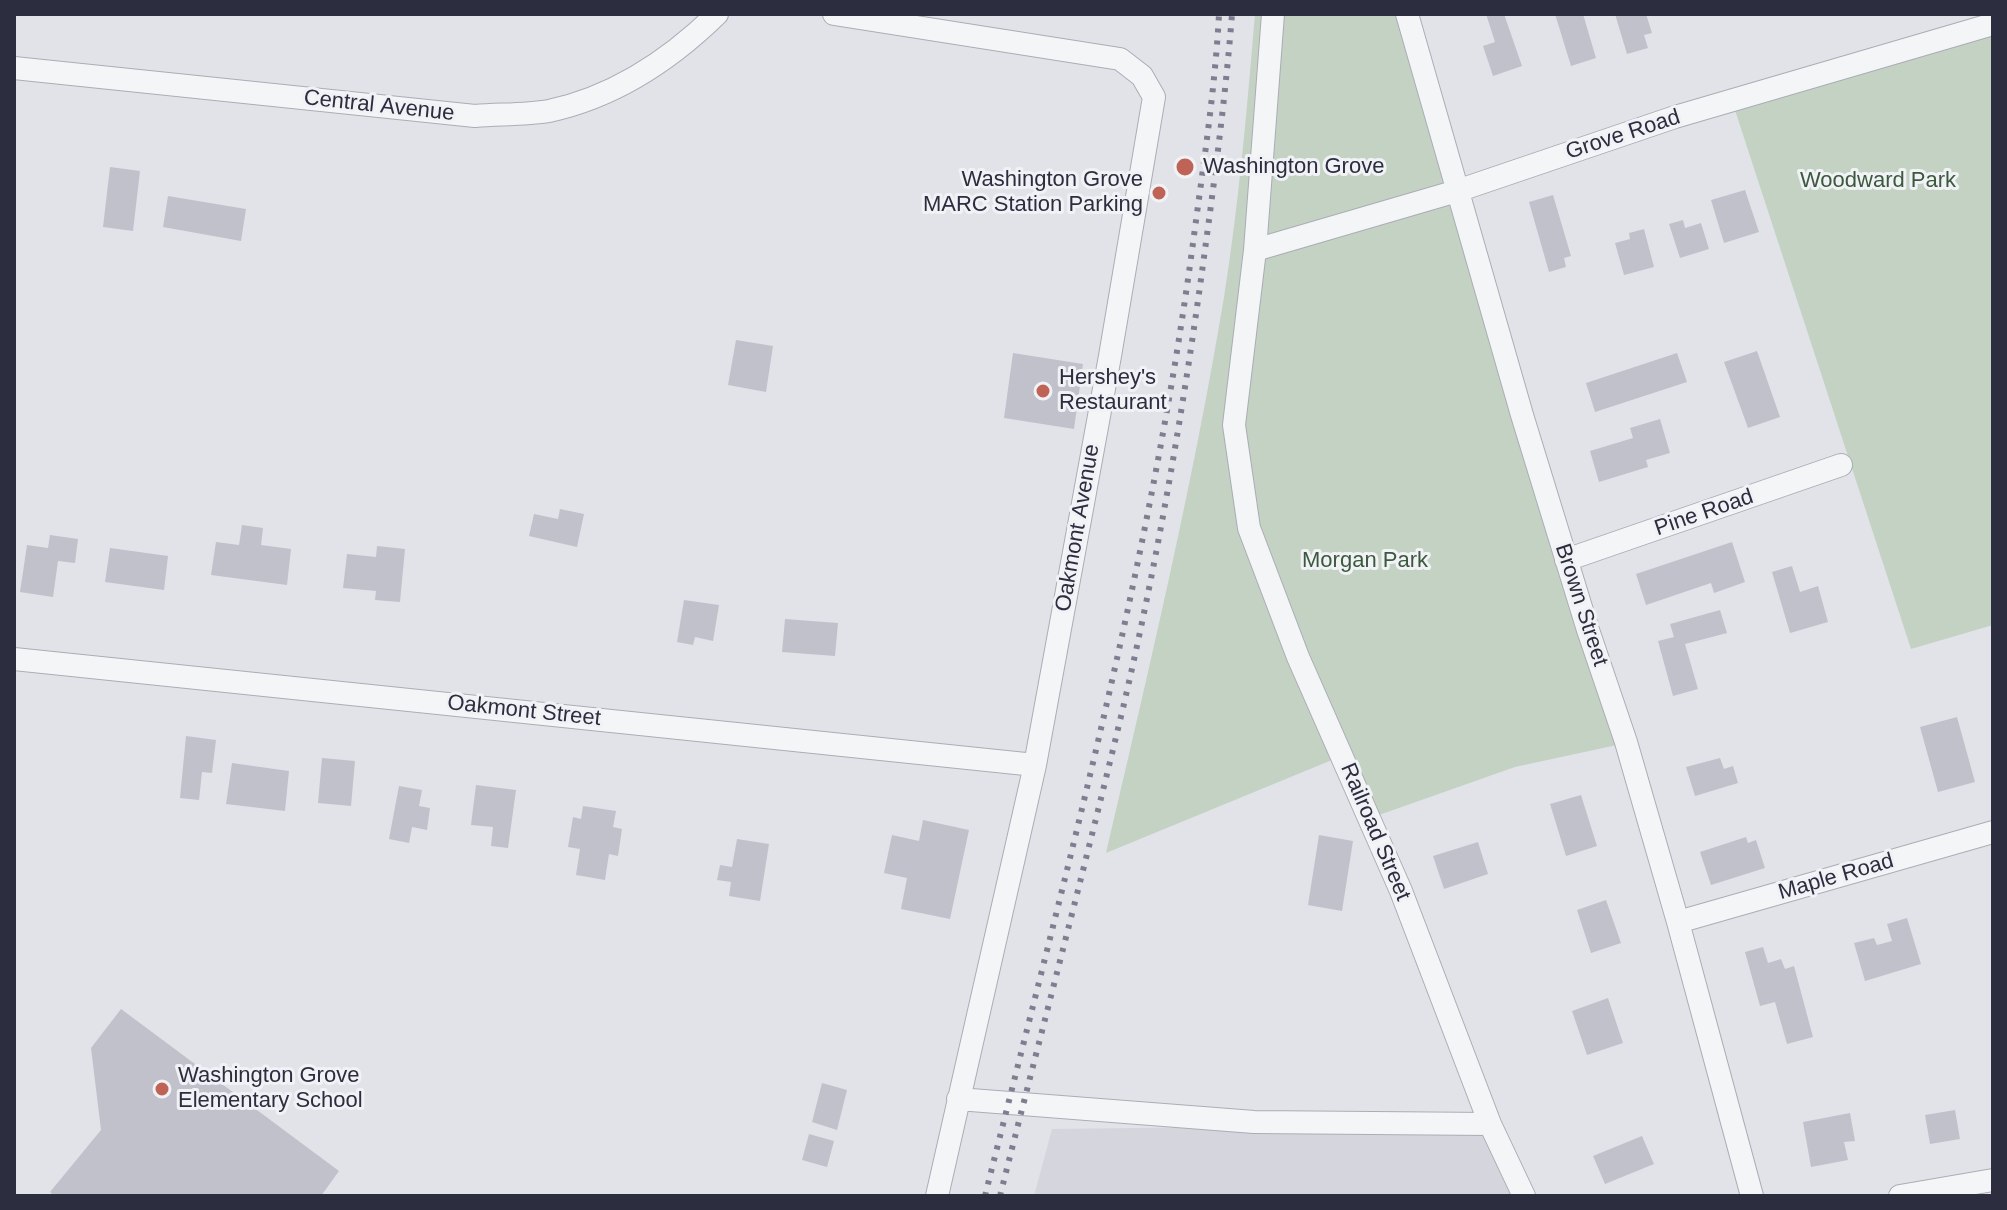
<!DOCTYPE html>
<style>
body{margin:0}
#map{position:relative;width:2007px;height:1210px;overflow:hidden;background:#e2e3e9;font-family:Arial,sans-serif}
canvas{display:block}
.frame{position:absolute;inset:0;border:16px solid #2c2e3f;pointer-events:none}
</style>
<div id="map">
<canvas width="2007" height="1210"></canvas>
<div class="frame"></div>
</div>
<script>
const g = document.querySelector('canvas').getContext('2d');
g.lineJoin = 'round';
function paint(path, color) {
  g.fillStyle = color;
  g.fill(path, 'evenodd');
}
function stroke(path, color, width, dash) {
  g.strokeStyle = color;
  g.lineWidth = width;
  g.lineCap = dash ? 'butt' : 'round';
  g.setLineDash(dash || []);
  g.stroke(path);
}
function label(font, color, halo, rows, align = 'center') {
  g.font = font + ' Arial,sans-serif';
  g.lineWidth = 6;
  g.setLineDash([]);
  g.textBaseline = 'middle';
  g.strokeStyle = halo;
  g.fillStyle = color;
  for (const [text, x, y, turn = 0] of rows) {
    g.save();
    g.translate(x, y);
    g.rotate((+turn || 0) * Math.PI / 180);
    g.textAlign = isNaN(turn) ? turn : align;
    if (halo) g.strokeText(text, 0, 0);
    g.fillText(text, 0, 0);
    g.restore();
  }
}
const built = new Path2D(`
 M1490,1124L1523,1196H1034L1052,1129Z`);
const green = new Path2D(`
 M1255,14H1401L1617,745L1515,767L1379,815L1349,753L1106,853C1149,669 1193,484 1224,297C1239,203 1247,108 1255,14Z
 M1993,26V625L1911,649L1732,101Z`);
const building = new Path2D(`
 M1486,14H1504L1522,66L1493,76L1483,46L1495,42Z
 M1555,14H1583L1596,58L1571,66Z
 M1615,14H1646L1652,33L1644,35L1648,48L1627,54Z
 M110,167L140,171L133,231L103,227Z
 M1745,190L1759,232L1724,243L1711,200Z
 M1553,195L1571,256L1564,258L1566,267L1549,272L1529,202Z
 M168,196L246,209L241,241L163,227Z
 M1683,220L1685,228L1701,223L1709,249L1680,258L1669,224Z
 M1644,229L1654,267L1624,275L1615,243L1630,239L1629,233Z
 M736,340L773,346L766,392L728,385Z
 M1757,351L1780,417L1748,428L1724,362Z
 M1013,353L1083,364L1074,429L1004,418Z
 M1677,353L1687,382L1595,412L1586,383Z
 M1660,419L1670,453L1646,460L1648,467L1599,482L1590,451L1633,438L1630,428Z
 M560,509L584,514L577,547L529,536L534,514L558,519Z
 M242,525L263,528L261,545L291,549L287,585L211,575L216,542L239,545Z
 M50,535L78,539L75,563L58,561L53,597L20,592L27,545L48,548Z
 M1732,542L1745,582L1714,593L1711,583L1646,605L1636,574Z
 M377,546L405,549L400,602L375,600L376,591L343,588L347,554L376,557Z
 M110,548L168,556L164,590L105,582Z
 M1792,566L1800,592L1818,586L1828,622L1790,633L1772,572Z
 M684,600L719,605L713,641L695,637L693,645L677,642Z
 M1720,610L1727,633L1685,644L1698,689L1673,696L1658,641L1674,637L1670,624Z
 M785,619L838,623L835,656L782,652Z
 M1957,717L1975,782L1938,792L1920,727Z
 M186,736L216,740L212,773L202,772L199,800L180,798Z
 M322,758L355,761L351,806L318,803Z
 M1720,758L1724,769L1733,766L1738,783L1695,796L1686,767Z
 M232,763L289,771L285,811L226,804Z
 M476,785L516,790L508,848L491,846L493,827L471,825Z
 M399,786L422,790L419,806L430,808L427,830L412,827L409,843L389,839Z
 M1581,795L1597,846L1566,856L1550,804Z
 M583,806L616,811L613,827L622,829L618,856L609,854L605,880L576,875L580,849L568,847L573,817L581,819Z
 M923,820L969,830L950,919L901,909L907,878L884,873L892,835L919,841Z
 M1319,835L1353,841L1342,911L1308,905Z
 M1746,837L1748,843L1756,840L1765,868L1711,885L1700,852Z
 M737,839L769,844L760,901L729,896L731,882L717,880L720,865L732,867Z
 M1478,842L1488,874L1444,889L1433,856Z
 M1606,900L1621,943L1591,953L1577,910Z
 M1907,918L1921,964L1865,981L1854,943L1874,938L1877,945L1892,941L1887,924Z
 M1763,947L1768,963L1781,959L1785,969L1794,966L1813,1037L1787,1044L1775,1002L1760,1006L1745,952Z
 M1608,998L1623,1043L1587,1055L1572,1011Z
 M121,1009L339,1171L321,1196H54L50,1192L101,1130L91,1048Z
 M822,1083L847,1090L837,1130L812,1122Z
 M1955,1110L1960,1139L1930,1144L1925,1115Z
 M1850,1113L1855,1141L1844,1142L1848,1160L1811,1167L1803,1122Z
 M809,1134L834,1141L827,1167L802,1160Z
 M1642,1136L1654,1164L1605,1184L1593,1156Z`);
const minor = new Path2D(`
 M834,14L1120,59L1142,76L1154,97L1110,356L1035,765L937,1196
 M1273,14L1255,250L1234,425L1249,528L1298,657L1401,891L1490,1124L1524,1196
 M1407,14L1522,415L1588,630L1626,742L1678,922L1752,1196
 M14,68L475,116C499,114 525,115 549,111C614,97 670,60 717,14
 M1255,250L1457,191L1675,117L1993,24
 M1566,560L1841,465
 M14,659L1035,765
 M1678,922L1993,832
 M958,1099L1254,1122L1490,1124
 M1900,1196L1993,1180`);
const rail = new Path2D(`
 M985,1196C1064,880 1150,566 1193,243C1203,167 1215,90 1219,14
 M1000,1196C1041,1033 1084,871 1123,708C1156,567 1181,423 1201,279C1213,191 1225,103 1232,14`);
const markers = [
 [1185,167,10,"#bf6356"],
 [1159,193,8,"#bf6356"],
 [1043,391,8,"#bf6356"],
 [162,1089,8,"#bf6356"]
];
const streetNames = [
 ["Central Avenue",379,106,6],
 ["Grove Road",1623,135,-18],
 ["Pine Road",1704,513,-19],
 ["Oakmont Avenue",1078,528,-80],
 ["Brown Street",1581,605,72],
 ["Oakmont Street",524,711,6],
 ["Railroad Street",1375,832,67],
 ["Maple Road",1836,877,-16]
];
const poiNames = [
 ["Washington Grove",1203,167],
 ["Washington Grove",1143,180,"right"],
 ["MARC Station Parking",1143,205,"right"],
 ["Hershey's",1059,378],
 ["Restaurant",1059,403],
 ["Washington Grove",178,1076],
 ["Elementary School",178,1101]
];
const parkNames = [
 ["Woodward Park",1878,181],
 ["Morgan Park",1365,561]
];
paint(built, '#d4d5dd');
paint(green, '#c4d2c4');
paint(building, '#c0c1cb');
stroke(minor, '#abadb6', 24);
stroke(minor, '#f4f5f7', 22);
stroke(rail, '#7d7f90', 6, [4, 8]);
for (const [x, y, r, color] of markers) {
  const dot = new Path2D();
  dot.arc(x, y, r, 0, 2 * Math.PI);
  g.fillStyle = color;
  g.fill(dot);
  stroke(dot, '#f1f2f6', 3);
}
label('22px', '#2c2e3f', '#f1f2f6', streetNames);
label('22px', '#2c2e3f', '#f1f2f6', poiNames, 'left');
label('22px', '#3b593d', '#f1f2f6', parkNames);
</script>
